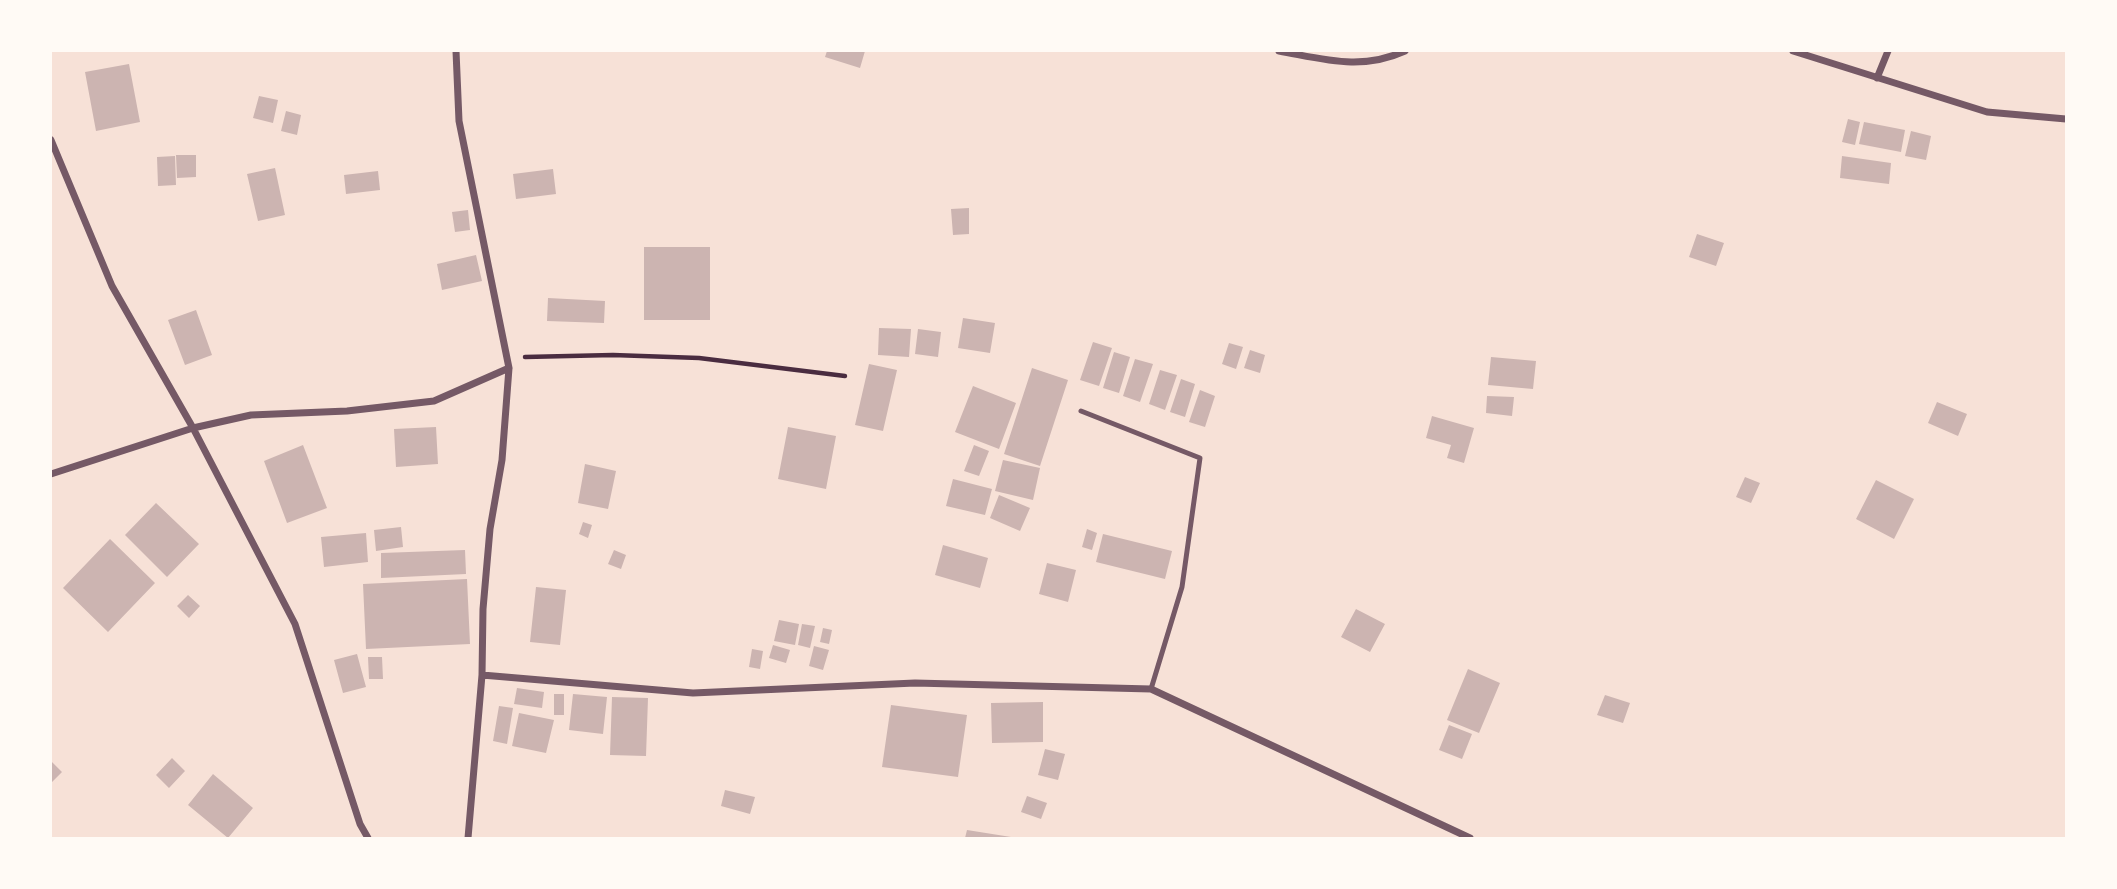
<!DOCTYPE html>
<style>
body{margin:0}
#map{position:relative;width:2117px;height:889px;overflow:hidden;background:#f7e1d7;font-family:Karla,sans-serif}
canvas{display:block}
.frame{position:absolute;inset:0;border:52px solid #fffaf5;pointer-events:none}
</style>
<div id="map">
<canvas width="2117" height="889"></canvas>
<div class="frame"></div>
</div>
<script>
const g = document.querySelector('canvas').getContext('2d');
g.lineJoin = 'round';
function paint(path, color) {
  g.fillStyle = color;
  g.fill(path, 'evenodd');
}
function stroke(path, color, width, dash) {
  g.strokeStyle = color;
  g.lineWidth = width;
  g.lineCap = dash ? 'butt' : 'round';
  g.setLineDash(dash || []);
  g.stroke(path);
}
const building = new Path2D(`
 M827,51H865L860,68L825,57Z
 M129,64L140,122L96,131L85,72Z
 M259,96L278,100L273,123L253,118Z
 M286,111L301,115L297,135L281,131Z
 M1848,119L1860,122L1855,145L1842,142Z
 M1864,122L1905,130L1901,152L1859,144Z
 M1911,131L1931,136L1926,160L1905,156Z
 M176,155H196V177L177,178Z
 M175,156L176,185L158,186L157,157Z
 M1842,156L1891,163L1889,184L1840,178Z
 M275,168L285,215L258,221L247,174Z
 M553,169L556,194L516,199L513,174Z
 M378,171L380,190L346,194L344,175Z
 M969,208V234L953,235L951,209Z
 M468,210L470,230L455,232L452,212Z
 M1697,234L1724,243L1716,266L1689,257Z
 M644,247H710V320H644Z
 M476,255L482,281L442,290L437,264Z
 M548,298L605,301L604,323L547,321Z
 M196,310L212,355L185,365L168,320Z
 M963,318L995,323L990,353L958,348Z
 M879,328L911,329L909,357L878,355Z
 M918,329L941,332L938,357L915,354Z
 M1093,342L1112,348L1099,386L1080,380Z
 M1229,343L1243,347L1236,369L1222,364Z
 M1250,350L1265,355L1260,373L1244,368Z
 M1114,352L1130,357L1119,393L1103,388Z
 M1491,357L1536,361L1533,389L1488,385Z
 M1135,359L1153,364L1140,402L1123,396Z
 M869,364L897,370L883,431L855,425Z
 M1032,368L1068,380L1040,466L1004,454Z
 M1160,370L1177,375L1165,410L1149,404Z
 M1181,379L1195,384L1185,417L1170,412Z
 M973,386L1016,403L999,449L955,432Z
 M1200,390L1215,396L1205,427L1189,422Z
 M1487,396L1514,397L1512,416L1486,413Z
 M1937,402L1967,414L1958,436L1928,423Z
 M1432,416L1474,428L1464,463L1447,458L1451,445L1426,438Z
 M436,427L438,464L396,467L394,429Z
 M788,427L836,436L826,489L778,479Z
 M303,445L327,508L287,523L264,461Z
 M974,445L989,451L979,476L964,471Z
 M1003,460L1040,468L1033,500L995,491Z
 M585,464L616,471L608,509L578,503Z
 M1745,477L1760,483L1751,503L1736,497Z
 M953,479L992,489L985,515L946,506Z
 M1876,480L1914,499L1894,539L1856,519Z
 M999,495L1030,508L1020,531L990,518Z
 M156,503L199,544L167,577L125,535Z
 M583,522L592,525L588,538L579,534Z
 M401,527L403,547L376,551L374,530Z
 M1087,529L1097,533L1092,550L1082,547Z
 M366,533L368,562L324,567L321,537Z
 M1103,534L1172,551L1165,579L1096,562Z
 M110,539L155,583L108,632L63,588Z
 M943,545L988,558L980,588L935,575Z
 M465,550L466,574L381,578V553Z
 M614,550L626,555L621,569L608,564Z
 M1047,563L1076,570L1068,602L1039,594Z
 M467,579L470,644L366,649L363,584Z
 M536,587L566,590L560,645L530,642Z
 M188,595L200,606L189,618L177,606Z
 M1356,609L1385,624L1370,652L1341,637Z
 M779,620L799,624L795,645L774,641Z
 M802,624L815,626L810,648L798,645Z
 M823,628L832,630L829,644L820,642Z
 M773,645L790,650L786,663L769,658Z
 M814,646L829,650L823,670L809,666Z
 M752,649L763,651L760,669L749,667Z
 M357,654L366,687L343,693L334,660Z
 M368,657H382L383,679H369Z
 M1468,669L1500,683L1479,733L1447,720Z
 M517,688L544,692L542,708L514,704Z
 M554,694H564V715H554Z
 M573,694L607,697L603,734L569,730Z
 M1605,695L1630,703L1623,723L1597,715Z
 M612,697L648,698L646,756L610,755Z
 M1043,702V742L992,743L991,703Z
 M891,705L967,715L958,777L882,767Z
 M499,706L513,708L507,744L493,741Z
 M519,713L554,720L546,753L512,746Z
 M1449,725L1472,734L1462,759L1439,750Z
 M1045,749L1065,754L1058,780L1038,775Z
 M172,758L185,771L169,788L156,775Z
 M51,761L62,772L51,783Z
 M213,774L253,808L228,838L188,805Z
 M725,790L755,797L750,814L721,806Z
 M1027,796L1047,803L1041,819L1021,812Z
 M967,830L1011,837V838H965Z`);
const path = new Path2D(`
 M525,357L613,355L699,358L845,376`);
const service = new Path2D(`
 M1081,411L1200,458L1182,587L1151,689`);
const minor = new Path2D(`
 M456,51L459,121L509,368L502,460L490,529L483,609L482,675L468,838
 M1279,51C1324,59 1361,71 1405,51
 M1793,51L1987,112L2066,119
 M1877,78L1888,51
 M51,140L112,286L193,428L295,624L360,824L368,838
 M51,474L193,428L251,415L347,411L434,401L509,368
 M482,675L693,693L915,683L1151,689L1470,838`);
paint(building, '#ccb4b1');
stroke(path, '#4a2c40', 4.5);
stroke(service, '#755966', 5);
stroke(minor, '#755966', 7);
</script>
